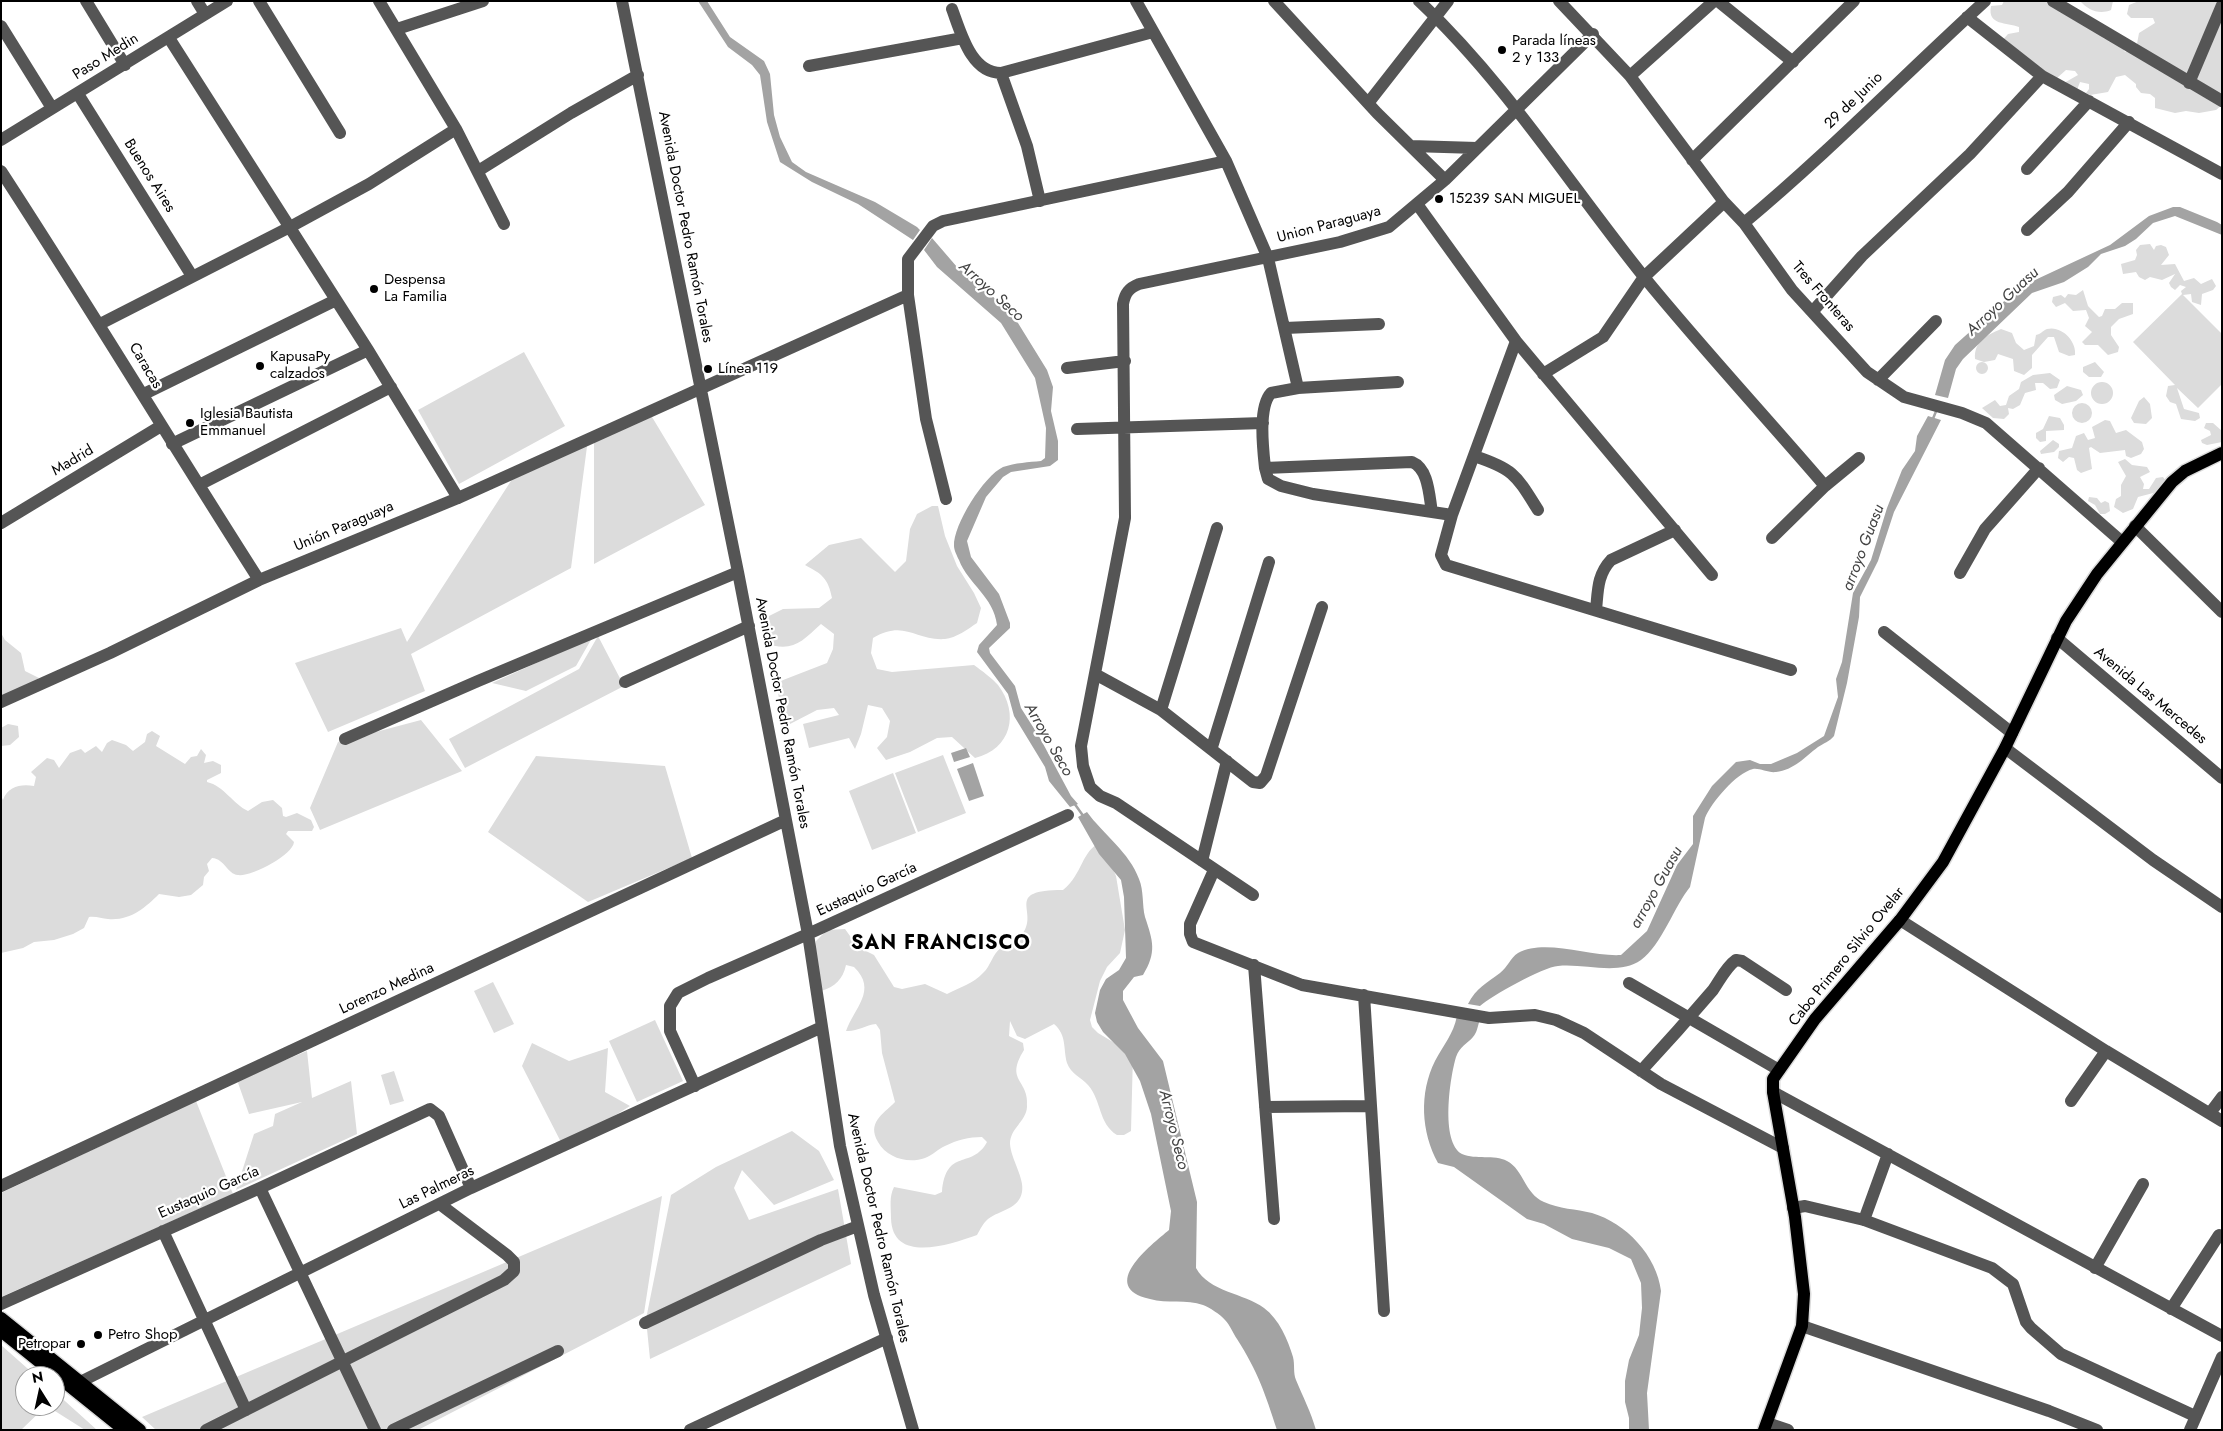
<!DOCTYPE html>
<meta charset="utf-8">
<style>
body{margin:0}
#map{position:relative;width:2223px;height:1431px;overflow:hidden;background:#fff;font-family:Jost,sans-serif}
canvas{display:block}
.frame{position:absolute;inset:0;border:2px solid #000;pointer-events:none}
.north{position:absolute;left:15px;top:1366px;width:50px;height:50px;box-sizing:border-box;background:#fff;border:1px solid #999;border-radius:50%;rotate:350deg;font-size:14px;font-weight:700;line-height:20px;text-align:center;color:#000}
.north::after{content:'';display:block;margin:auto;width:18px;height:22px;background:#000;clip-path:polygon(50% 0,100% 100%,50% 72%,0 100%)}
</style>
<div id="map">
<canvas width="2223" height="1431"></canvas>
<div class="frame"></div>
<div class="north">N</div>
</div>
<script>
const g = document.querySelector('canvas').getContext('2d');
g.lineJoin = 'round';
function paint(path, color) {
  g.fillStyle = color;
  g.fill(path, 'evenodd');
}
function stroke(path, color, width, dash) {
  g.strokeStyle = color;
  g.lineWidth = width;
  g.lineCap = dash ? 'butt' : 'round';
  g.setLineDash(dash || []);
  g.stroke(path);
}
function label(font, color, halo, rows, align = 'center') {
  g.font = font + ' Jost,sans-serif';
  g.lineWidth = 4.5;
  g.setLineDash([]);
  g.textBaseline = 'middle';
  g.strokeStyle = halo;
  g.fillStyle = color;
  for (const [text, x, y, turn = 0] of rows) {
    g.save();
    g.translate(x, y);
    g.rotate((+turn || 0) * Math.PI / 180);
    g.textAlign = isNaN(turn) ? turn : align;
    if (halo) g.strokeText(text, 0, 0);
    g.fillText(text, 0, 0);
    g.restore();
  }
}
const green = new Path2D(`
 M2004,1H2064L2099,28L2103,38L2120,43L2125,52L2137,44L2139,33L2155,23L2153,18H2131L2127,14L2129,5L2139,1H2222V105L2216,110L2199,113L2186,111L2175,113L2155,108V98L2150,94L2141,93L2136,87V84L2125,75L2116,77L2108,92L2090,95L2086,93L2089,89V84L2080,82L2077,90L2064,83L2078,75L2075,71L2066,70L2057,78H2050L2001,42L2008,34L2019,32V27C2007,22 1987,26 1991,6L2002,5Z
 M2080,1H2113L2111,10C2099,15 2088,10 2080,1Z
 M2150,244L2154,250L2156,246L2161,245L2166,247L2169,255L2161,265L2175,264L2184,281L2194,278L2201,284L2212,279L2216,286L2213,290L2202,294L2201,305L2192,302L2191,294L2183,295L2222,334V384L2198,408L2177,388L2184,409L2199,413L2200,418L2195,421L2181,419L2176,404L2170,402L2166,396L2168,386L2175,385L2133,342L2182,294L2181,291L2186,287L2180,285L2175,290L2171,287L2169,283L2175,274L2162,280L2150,277L2145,280L2139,277L2136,272L2123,274L2121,264L2135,260L2137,255L2136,250L2140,245Z
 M2083,290L2088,306L2099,317L2102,316L2105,309H2115L2122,303H2133V314L2119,319L2111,327V335L2119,347L2118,352L2108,355L2098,345H2085L2082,342L2092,332L2085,326L2089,318L2086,310L2073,311L2065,303L2056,307L2052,302L2053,297L2061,295L2065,298L2068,294L2076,295Z
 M2001,329L2012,333L2016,343L2024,350L2034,346L2036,335C2041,334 2042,331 2047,329C2061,325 2077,341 2075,355L2069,356L2059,352L2054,337H2048L2032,355V368L2024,375L2014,371L2013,359L1998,354L1995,360L1984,362L1975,359C1974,341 1987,335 2001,329Z
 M524,352L565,426L459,484L418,410Z
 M2095,362L2104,372L2101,377H2089L2083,372V367Z
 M1976 368a6 6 0 1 1 12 0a6 6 0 1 1-12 0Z
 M2050,373L2060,380L2057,388L2050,389L2043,383H2035L2036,390L2025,393L2020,405L2013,409L2008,408L2009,414L2004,419L1993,418L1982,408L1995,400L2000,406L2006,405L2009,396L2019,389L2021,382L2033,375Z
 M2091 393a11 11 0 1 1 22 0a11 11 0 1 1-22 0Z
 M2067,386L2081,390L2083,395L2076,401L2062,404L2055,400L2054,395Z
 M2144,397L2150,404L2152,418L2146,424L2134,423L2131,418L2139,401Z
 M2072 413a10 10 0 1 1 20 0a10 10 0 1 1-20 0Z
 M649,412L705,505L594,564V437Z
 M2049,416L2060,418L2064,425V430L2046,431V441L2040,442L2036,438V433L2043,429Z
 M2105,420L2110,421L2116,433L2126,430L2142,442L2144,449L2141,454L2131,458L2126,456L2125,450L2100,453L2091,447L2089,448L2092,469L2081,473L2077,470L2074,458L2069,457L2063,462L2058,458L2059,451L2072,448L2076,436L2084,433L2088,440L2095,438L2092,427Z
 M2206,423H2213L2222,431V442L2207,445L2202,443L2201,440L2211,435L2210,431L2204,428Z
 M588,439L571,568L411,654L425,691L328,732L295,663L401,628L407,642L518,470Z
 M2053,440L2059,444V447L2054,452L2041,454L2040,451Z
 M2125,459L2132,465L2147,467L2150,472L2140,477L2144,484L2143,489H2149L2156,478L2163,477L2166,481L2157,492L2138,497L2133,509L2123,513L2114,507L2116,499L2121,496V485L2126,476L2118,462Z
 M2089,497L2097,498L2101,503L2105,501L2109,503L2110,511L2105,514H2100L2095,505L2088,501Z
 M932,506H938L945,536L957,566L974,593L981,608L977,623C968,629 956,638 945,639C915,641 905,619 873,638L871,653L877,669L892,672L974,665C982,671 992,678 998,685C1020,714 1011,749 975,758L952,737L937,738L910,752L886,760L877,748L887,737L890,721L882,708L868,705L861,734L855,749L849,738L809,748L803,724L839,715L834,708L817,710L790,724C781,709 777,699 778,682L827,663L833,649L834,634L821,624C801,642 793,653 764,643L761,629L769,616L783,609L819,608L832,598C828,578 822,574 805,565L829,545L861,538L895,572L906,561L910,529L917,514Z
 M1,633L5,640L21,653L25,671L39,678L1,706Z
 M598,636L624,686L465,768L449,739L579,669Z
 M592,638L576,666L526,691L492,683Z
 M421,720L462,771L320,830L310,808L338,742Z
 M8,724L18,726L19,737L10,745L1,746V728Z
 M152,731L160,736L156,746L185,764L191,757L197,756L201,749L206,755L204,763L213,761L221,765V773L207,780V782C224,786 233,804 248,811L262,802L273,800L282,808L283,816L286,817L297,813L311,820L314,827L312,831H288L286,834L294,842C293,855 251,877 238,875C227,874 225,859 212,858L207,864L209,871L204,877L203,885L191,895L179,897L159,894C145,908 130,921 108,919C102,919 96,916 89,917L84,928L73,934L54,940L34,942L23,948L1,953V796L3,800C8,786 21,784 34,786L36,777L31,772L47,758L54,760L59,768L70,753L81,749L85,753L96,746L102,752L107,743L112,740L126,745L133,751L145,742L147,734Z
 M943,755L966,813L918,832L895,773Z
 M536,756L665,766L692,858L588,902L488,832Z
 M893,773L916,833L872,850L849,791Z
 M1101,842L1116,876L1125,930L1120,953L1107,967L1100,981L1090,1020L1092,1027L1098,1033L1133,1054L1131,1131L1124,1135H1117C1098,1123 1102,1101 1088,1085C1081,1077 1071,1074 1067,1063C1063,1048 1067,1035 1054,1024L1025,1039L1017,1036L1010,1021L1009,1036L1023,1043L1024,1050C1004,1082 1030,1079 1027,1107C1026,1122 1010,1128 1010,1144C1011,1159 1025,1179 1022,1192C1019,1209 1000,1210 988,1219C983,1223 980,1230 977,1235C949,1245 892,1264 891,1218C891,1206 889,1197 894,1187L935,1195L942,1192C946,1147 972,1170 987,1142L982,1137C969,1137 957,1140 945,1146C938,1149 933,1155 925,1158C908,1164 887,1158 878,1142C867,1123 882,1115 895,1102L882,1053L880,1030L876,1024C865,1025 857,1032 846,1031C854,1008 878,990 854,967L846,965C843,979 835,987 821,991L812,973L816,941L827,930L845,929L858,947L874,955L894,987L902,989L925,984L947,994C959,988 974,983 983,973C991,966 992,954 1001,948C1008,943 1018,941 1023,933C1039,911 1003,890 1063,890C1083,874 1081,851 1101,842Z
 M493,982L514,1024L494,1033L474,991Z
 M655,1020L683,1081L637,1102L609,1041Z
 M532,1043L569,1061L608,1048L605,1092L630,1106L564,1148L522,1066Z
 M307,1051L312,1098L351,1081L357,1134L236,1190L254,1134L273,1126L275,1114L302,1102L249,1114L237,1080Z
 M394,1071L404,1101L390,1105L381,1075Z
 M196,1101L233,1194L1,1297V1193Z
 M792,1131L819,1151L834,1180L774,1205L742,1170L734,1188L749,1220L838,1189L851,1264L650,1359L646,1319L671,1195L716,1167Z
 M662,1196L644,1313L418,1430H156L142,1417Z
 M1,1345L36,1376H25V1406H46L21,1430L1,1429Z
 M55,1392L97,1430H85L47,1406H55Z`);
const water = new Path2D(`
 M698,1H707L730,37L764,61L770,74L774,115L780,137L792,162L806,172L875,202L917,227L920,230L913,240L858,204L812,182L780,162L767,122L760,75L752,65L728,47Z
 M2173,207H2180L2217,222L2222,225V235L2175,216L2153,223L2136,239L2125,246L2101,254L2088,267L2064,282L2032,293L1963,359L1956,369L1948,398L1935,395L1945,360L1955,345L2020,287L2110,245L2149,216Z
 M932,238L957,267L998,301L1018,323L1047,370L1053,387L1051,411L1058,441V460L1050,466L1011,472L1003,477L986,497L967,541L971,557L999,594L1010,623V628L989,648L990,653L1015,686L1021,708L1040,738L1071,796L1078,804L1070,807L1049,781L1045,767L1014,716L1008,694L977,652L979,645L997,625C994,597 968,584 959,560C957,556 954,550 954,546C953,525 984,476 1003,467C1015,463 1029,462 1041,461L1045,458L1046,428L1035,378L1001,323L937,267L924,250Z
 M1928,416L1941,420L1894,512L1878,561L1860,597L1859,617L1847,683L1834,736C1829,742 1824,743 1818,747C1805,757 1794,770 1776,772C1768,773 1760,768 1753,769C1736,773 1711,803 1705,818L1690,887C1675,905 1661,946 1641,960C1618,976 1584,963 1558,966C1543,967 1491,996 1480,1006L1468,1004C1476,988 1487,983 1500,973C1508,967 1510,958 1518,953C1545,938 1591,957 1621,955L1647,931L1677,865L1693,844V816L1712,786L1736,762L1750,760L1760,764H1771L1797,753L1824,736L1838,697L1836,679L1842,662L1853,593L1871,560L1887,508L1902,470L1915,451L1917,436Z
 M966,748L970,757L954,762L951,753Z
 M973,763L984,796L969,801L957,769Z
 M1087,812C1103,834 1130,853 1139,879C1144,891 1142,905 1145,917C1153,941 1157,952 1143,975L1134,977L1123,991V1000L1138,1028L1163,1061L1197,1202L1196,1268C1209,1292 1244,1293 1264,1308C1279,1319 1288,1340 1293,1357C1295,1365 1293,1373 1296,1380C1303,1397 1311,1412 1316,1430H1277C1265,1393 1258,1372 1237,1339C1233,1333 1230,1325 1225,1320C1221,1315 1209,1307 1203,1305C1187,1299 1167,1304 1150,1299C1097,1287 1151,1245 1169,1230L1171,1211L1151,1114L1140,1081L1125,1054L1103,1032L1097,1022L1095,1013L1100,990L1106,979L1119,970L1126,958L1124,897L1121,880L1099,854L1078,817Z
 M1457,1016L1480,1019C1478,1025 1477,1033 1473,1037C1467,1044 1460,1046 1456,1057C1450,1077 1440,1142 1462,1154C1476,1160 1494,1154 1507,1161C1524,1170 1524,1193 1544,1202C1559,1209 1576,1209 1592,1213C1626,1223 1657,1256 1661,1291L1647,1393L1649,1430H1629V1418L1625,1402V1381L1629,1360L1639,1335L1642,1308L1641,1283L1631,1259L1609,1248L1572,1239L1544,1224L1527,1219L1454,1167L1438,1163C1421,1132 1419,1093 1435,1061C1444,1044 1453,1035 1457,1016Z`);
const stream = new Path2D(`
 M1932,421L1937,409
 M1074,803L1084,817`);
const minor = new Path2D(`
 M86,1L125,65
 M197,1L205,14
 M259,1L340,133
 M379,1L456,129L504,224
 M622,1L738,572L808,934L840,1146L874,1295L913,1430
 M1136,1L1226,161L1268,258L1298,388
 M1274,1L1377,113L1445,180
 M1419,1C1506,83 1570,185 1644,277C1702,348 1765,416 1825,486
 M1559,1L1630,76L1724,202L1744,223L1792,290L1867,372L1904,397L1962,413L1986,423L2122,542
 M1718,1L1793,62
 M2053,1L2222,101
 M952,9C961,33 971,73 1001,73L1153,32
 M1967,17L2042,76L2222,174
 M1,26L52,108
 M397,29L483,1
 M169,38L368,350L458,498
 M809,66L963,38
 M1001,73L1027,146L1040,201
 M1630,76L1714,1
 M2189,83L2222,5
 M78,94L192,276
 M1369,102L1448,1
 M1,140L227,1
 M1411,146L1477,148
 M1692,160L1854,1
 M2027,169L2089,101
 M1,171C89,306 172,444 259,580
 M478,171L571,113L638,75
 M1417,204L1516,341L1452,515L1441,555L1446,565L1791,670
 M1744,223C1828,153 1904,75 1985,1
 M2027,230L2068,192L2129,122
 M908,295L926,419L946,499
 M1813,311L1862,256L1970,154L2042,76
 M100,324L290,227L369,184L456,129
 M1285,328L1379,324
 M1516,341L1712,575
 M1067,368L1125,361
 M1543,374L1603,337L1644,277L1724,202
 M1878,380L1936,321
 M1398,382L1298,388L1271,393C1258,407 1263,449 1265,468L1412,462C1429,469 1429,496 1432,512
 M144,394L336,300
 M1077,429L1263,423
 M172,444L368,350
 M1474,456C1514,469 1516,475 1538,510
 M1265,468L1268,479L1281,486L1313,494L1452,515
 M199,485L391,387
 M1,523L161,426
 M2135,526L2222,612
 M1772,538L1825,486L1859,458
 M1960,573L1985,529L2039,468
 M1596,610C1598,591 1597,575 1611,560L1675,530
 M1884,632L2012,733
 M2057,638L2222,778
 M1095,674L1161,710L1253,782L1260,783L1266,776L1322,607
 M625,682L749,626
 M1,702L110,653L259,580L458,498L908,295V259L933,226L943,221L1226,161
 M1161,710L1217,528
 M345,739L478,681L738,572
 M1212,747L1269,562
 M2005,748L2153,860L2222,907
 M1202,861L1227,761
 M1214,870L1190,924V934L1193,942L1302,985L1489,1018L1535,1015L1556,1020L1584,1033L1661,1084L1783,1148
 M1253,895L1116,803L1100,796L1090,787L1083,766L1081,746L1125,518L1123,304C1125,293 1129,288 1139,284L1340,242L1389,227L1445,180L1593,34
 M1900,920L2106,1051L2222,1121
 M1254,965L1274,1219
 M1629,983L1779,1070
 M1364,995L1384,1311
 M1641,1071C1666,1044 1690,1017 1713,990C1720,980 1726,967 1736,960L1742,961L1786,990
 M695,1086L670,1031V1006L678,993L708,978L808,934L1068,815
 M1773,1092L2222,1336
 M2071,1101L2106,1051
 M1265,1107L1371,1106
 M2210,1113L2222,1097
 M1,1186L786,820
 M260,1188L375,1430
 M1793,1208L1805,1206L1864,1220L1992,1268L2013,1284L2026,1322L2031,1328L2061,1354L2195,1416
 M1864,1220L1888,1154
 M163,1231L246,1410
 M2095,1268L2143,1184
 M1,1304L260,1188L430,1109L439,1116L471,1188
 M2171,1309L2219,1235
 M645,1323L821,1240L858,1226
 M1802,1326L2049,1411L2097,1430
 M72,1386L471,1188L822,1027
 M1767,1423L1788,1430
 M206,1430L504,1280L514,1271V1262L507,1255L441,1205
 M393,1430L558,1351
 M690,1430L887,1338
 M2190,1430L2222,1357`);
const major = new Path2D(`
 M1,1318L140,1430
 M1,1331L124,1430
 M1764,1430L1802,1326L1804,1294L1795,1217L1773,1092V1079L1815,1019L1900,920L1943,862L2005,748L2066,621L2097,574L2172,482L2185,471L2222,453`);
const markers = [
 [1502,50,5,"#000"],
 [1439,199,5,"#000"],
 [374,289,5,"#000"],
 [260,366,5,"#000"],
 [708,369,5,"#000"],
 [190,423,5,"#000"],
 [98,1335,5,"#000"],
 [81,1344,5,"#000"]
];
const poiNames = [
 ["Parada líneas",1512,41],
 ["2 y 133",1512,58],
 ["15239 SAN MIGUEL",1449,199],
 ["Despensa",384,280],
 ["La Familia",384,297],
 ["KapusaPy",270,357],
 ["calzados",270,374],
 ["Línea 119",718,369],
 ["Iglesia Bautista",200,414],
 ["Emmanuel",200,431],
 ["Petro Shop",108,1335],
 ["Petropar",71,1344,"right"]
];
const streetNames = [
 ["Paso Medin",106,57,-32],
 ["29 de Junio",1854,101,-44],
 ["Buenos Aires",149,176,58],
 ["Union Paraguaya",1329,225,-15],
 ["Avenida Doctor Pedro Ramón Torales",685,227,79],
 ["Tres Fronteras",1823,297,49],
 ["Caracas",145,366,59],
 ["Madrid",73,461,-31],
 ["Unión Paraguaya",344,527,-23],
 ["Avenida Las Mercedes",2150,696,40],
 ["Avenida Doctor Pedro Ramón Torales",782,713,79],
 ["Eustaquio García",867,890,-25],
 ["Cabo Primero Silvio Ovelar",1847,957,-51],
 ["Lorenzo Medina",387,989,-25],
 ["Las Palmeras",437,1188,-26],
 ["Eustaquio García",209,1193,-24],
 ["Avenida Doctor Pedro Ramón Torales",878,1228,77]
];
const waterNames = [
 ["Arroyo Seco",991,292,42],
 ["Arroyo Guasu",2003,302,-43],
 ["arroyo Guasu",1864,548,-69],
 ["Arroyo Seco",1048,740,60],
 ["arroyo Guasu",1657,888,-61],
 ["Arroyo Seco",1173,1130,76]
];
const districtNames = [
 ["SAN FRANCISCO",941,944]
];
paint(green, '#dcdcdc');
paint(water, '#a3a3a3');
stroke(stream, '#a3a3a3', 2.5);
stroke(major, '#dbdbdb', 15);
stroke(minor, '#555', 12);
stroke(major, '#000', 12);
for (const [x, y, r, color] of markers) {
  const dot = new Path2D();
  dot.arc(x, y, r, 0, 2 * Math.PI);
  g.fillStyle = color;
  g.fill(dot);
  stroke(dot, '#fff', 2);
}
label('15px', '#000', '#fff', poiNames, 'left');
label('15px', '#000', '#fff', streetNames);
label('italic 16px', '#444', '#fff', waterNames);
g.letterSpacing = '1px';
label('bold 20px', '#000', '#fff', districtNames);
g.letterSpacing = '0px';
</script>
